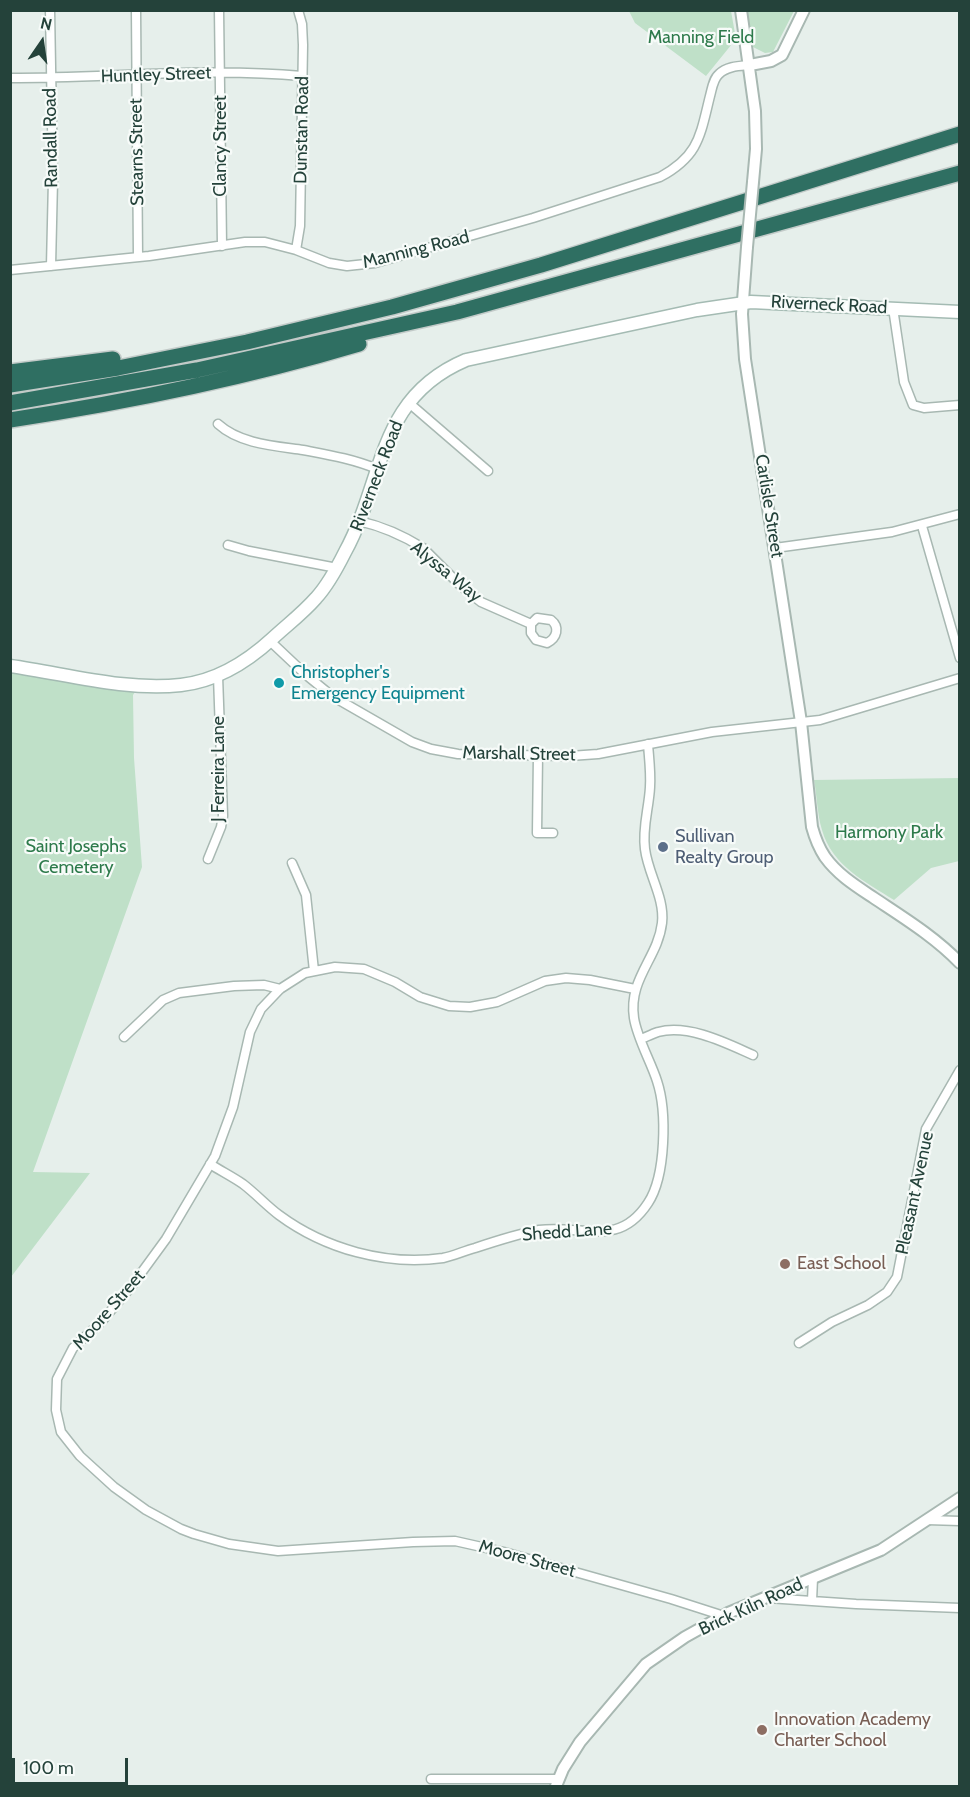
<!DOCTYPE html>
<style>
body{margin:0}
#map{position:relative;width:970px;height:1797px;overflow:hidden;background:#e6efeb;font-family:Cabin,sans-serif}
canvas{display:block}
.frame{position:absolute;inset:0;border:12px solid #24423a;pointer-events:none}
.north{position:absolute;left:12px;top:12px;width:60px;height:60px;-webkit-text-stroke:4px #f7fbf9;paint-order:stroke;rotate:13deg;font-size:16px;font-weight:700;line-height:24px;text-align:center;color:#24423a}
.north::after{content:'';display:block;margin:auto;width:21px;height:27px;background:#24423a;clip-path:polygon(50% 0,100% 100%,50% 72%,0 100%)}
.scale{position:absolute;left:12px;top:1758px;width:116px;height:27px;box-sizing:border-box;border:3px solid #24423a;border-top:0;padding-left:8px;font-size:18px;line-height:21px;white-space:nowrap;color:#24423a;-webkit-text-stroke:4px #f7fbf9;paint-order:stroke}
</style>
<div id="map">
<canvas width="970" height="1797"></canvas>
<div class="frame"></div>
<div class="north">N</div>
<div class="scale">100 m</div>
</div>
<script>
const g = document.querySelector('canvas').getContext('2d');
g.lineJoin = 'round';
function paint(path, color) {
  g.fillStyle = color;
  g.fill(path, 'evenodd');
}
function stroke(path, color, width, dash) {
  g.strokeStyle = color;
  g.lineWidth = width;
  g.lineCap = dash ? 'butt' : 'round';
  g.setLineDash(dash || []);
  g.stroke(path);
}
function label(font, color, halo, rows, align = 'center') {
  g.font = font + ' Cabin,sans-serif';
  g.lineWidth = 4.5;
  g.setLineDash([]);
  g.textBaseline = 'middle';
  g.strokeStyle = halo;
  g.fillStyle = color;
  for (const [text, x, y, turn = 0] of rows) {
    g.save();
    g.translate(x, y);
    g.rotate((+turn || 0) * Math.PI / 180);
    g.textAlign = isNaN(turn) ? turn : align;
    if (halo) g.strokeText(text, 0, 0);
    g.fillText(text, 0, 0);
    g.restore();
  }
}
const green = new Path2D(`
 M629,11H731L736,39L706,76L635,23Z
 M747,11H794L773,52L765,53L753,47Z
 M11,673L135,692L133,695L134,758L142,867L33,1172L90,1173L11,1277Z
 M959,778V861L931,868L894,900C866,882 832,866 822,830C817,814 817,796 814,780Z`);
const minor = new Path2D(`
 M50,10L53,180L51,266
 M136,10L138,257
 M219,10L222,246
 M10,78C108,78 205,67 302,76
 M296,250L300,226L303,45L302,24L298,10
 M10,270L149,256L245,242H265L296,250L329,263L347,266L375,263L533,218L660,177C699,156 700,136 710,96C712,89 713,79 719,74C727,66 740,66 750,65
 M893,308L904,382L913,405L924,408L960,405
 M409,403L488,471
 M218,424C240,444 275,446 303,450C329,455 353,459 377,469
 M359,521C381,526 404,536 423,548L462,587L481,602L531,624L537,618L551,620C560,627 557,638 547,643L536,640L531,633V624
 M922,526L960,658
 M228,545L249,551L337,568
 M775,548L892,532L960,514
 M270,641L305,674L332,696L412,742L431,749L458,754L570,756L598,754L712,732L820,720L960,678
 M538,755L537,833H553
 M208,859L221,827L223,816L218,676
 M292,863L306,895L314,971
 M635,989L590,980L566,978L545,981L497,1002L470,1007L449,1006L420,997L395,982L364,969L335,967L305,973L280,989L261,1009L250,1032L233,1107L215,1156L166,1239L131,1287L102,1321L73,1348L57,1379L56,1410L61,1432L80,1456L114,1487L146,1510L181,1529L194,1534L229,1544L278,1551L413,1542L455,1541L504,1552L671,1599L724,1616
 M124,1037L163,1000L179,993L234,986L264,985L280,989
 M641,1039C646,1037 652,1034 658,1032C689,1024 726,1043 753,1055
 M210,1164C221,1171 233,1177 243,1184C256,1194 267,1206 279,1215C325,1249 386,1266 443,1258C453,1256 464,1251 475,1248C496,1241 517,1234 539,1230C582,1224 618,1249 648,1203C666,1176 667,1111 657,1081C651,1062 637,1038 634,1018C628,979 658,958 662,923C665,898 648,874 645,849C642,828 649,808 650,787C651,773 649,758 648,744
 M799,1343L832,1322L868,1305L887,1292L897,1277L926,1129L960,1070
 M927,1520L960,1521
 M768,1598L856,1604L960,1608
 M812,1601L813,1578
 M431,1779H559`);
const tertiary = new Path2D(`
 M741,10L755,111L756,149L753,182
 M750,65L771,61L782,55L804,10
 M747,247L742,314L745,359L801,722L812,827C815,838 819,848 825,857C838,875 856,886 874,898C904,918 935,937 960,963
 M556,1786L563,1769L580,1742L646,1664L685,1637L728,1613L881,1550L960,1498`);
const secondary = new Path2D(`
 M10,666C67,674 124,691 181,685C217,681 247,662 273,638C287,625 303,613 316,598C328,585 337,568 345,552C385,479 376,398 466,360L697,310L751,302L960,312`);
const motorway = new Path2D(`
 M10,372L113,359
 M10,385L118,368L247,342L392,307L541,265L960,134
 M10,403L197,370L457,312L960,173
 M10,420C128,402 245,378 359,344`);
const tertiaryBridge = new Path2D(`
 M747,247L753,182`);
const markers = [
 [279,683,6,"#0f9aa8"],
 [663,847,6,"#5c6f8a"],
 [785,1264,6,"#8d6e63"],
 [762,1730,6,"#8d6e63"]
];
const parkNames = [
 ["Manning Field",701,38],
 ["Harmony Park",889,833],
 ["Saint Josephs",76,847],
 ["Cemetery",76,868]
];
const streetNames = [
 ["Huntley Street",156,75,-2],
 ["Dunstan Road",302,130,-89],
 ["Randall Road",51,138,-91],
 ["Clancy Street",221,146,-90],
 ["Stearns Street",137,152,-91],
 ["Manning Road",416,250,-14],
 ["Riverneck Road",829,305,3],
 ["Riverneck Road",377,476,-69],
 ["Carlisle Street",769,506,81],
 ["Alyssa Way",446,572,39],
 ["Marshall Street",519,754,1],
 ["J Ferreira Lane",219,769,-90],
 ["Pleasant Avenue",915,1193,-78],
 ["Shedd Lane",567,1232,-4],
 ["Moore Street",109,1310,-49],
 ["Moore Street",527,1559,15],
 ["Brick Kiln Road",751,1607,-25]
];
const cultureNames = [
 ["Christopher's",291,673],
 ["Emergency Equipment",291,694]
];
const serviceNames = [
 ["Sullivan",675,837],
 ["Realty Group",675,858]
];
const educationNames = [
 ["East School",797,1264],
 ["Innovation Academy",774,1720],
 ["Charter School",774,1741]
];
paint(green, '#bfe0c8');
stroke(minor, '#a8b8b2', 11);
stroke(tertiary, '#a8b8b2', 14);
stroke(secondary, '#a4bbb3', 15);
stroke(motorway, '#c2cac8', 18);
stroke(minor, '#fff', 8);
stroke(tertiary, '#fff', 10);
stroke(secondary, '#fff', 12);
stroke(motorway, '#2f6f62', 15);
stroke(tertiaryBridge, '#a8b8b2', 14, []);
stroke(tertiaryBridge, '#fff', 10);
for (const [x, y, r, color] of markers) {
  const dot = new Path2D();
  dot.arc(x, y, r, 0, 2 * Math.PI);
  g.fillStyle = color;
  g.fill(dot);
  stroke(dot, '#f7fbf9', 2);
}
label('18px', '#2d7a4b', '#f7fbf9', parkNames);
label('18px', '#24423a', '#f7fbf9', streetNames);
label('18px', '#0d838f', '#f7fbf9', cultureNames, 'left');
label('18px', '#4e5e75', '#f7fbf9', serviceNames, 'left');
label('18px', '#785e54', '#f7fbf9', educationNames, 'left');
</script>
